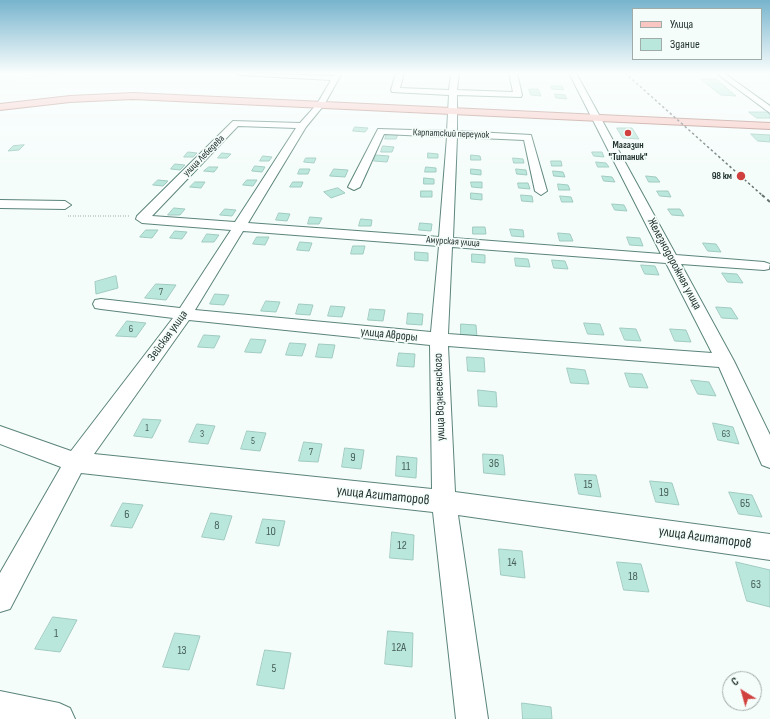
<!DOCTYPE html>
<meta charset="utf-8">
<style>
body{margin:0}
#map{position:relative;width:770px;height:719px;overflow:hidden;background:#f5fdfb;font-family:"Sofia Sans Condensed",sans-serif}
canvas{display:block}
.legend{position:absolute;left:632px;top:8px;width:130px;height:52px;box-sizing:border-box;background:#f5fdfb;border:1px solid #a0aca9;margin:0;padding:5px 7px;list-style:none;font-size:12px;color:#21322e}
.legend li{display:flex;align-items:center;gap:8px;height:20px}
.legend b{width:20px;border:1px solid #a0aca9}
.north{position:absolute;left:722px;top:671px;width:40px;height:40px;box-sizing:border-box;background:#f5fdfb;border:1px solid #a0aca9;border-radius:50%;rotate:323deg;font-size:11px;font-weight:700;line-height:16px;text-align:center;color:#21322e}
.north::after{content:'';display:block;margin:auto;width:14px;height:18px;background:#cf403e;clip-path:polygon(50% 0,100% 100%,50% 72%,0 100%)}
</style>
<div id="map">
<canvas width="770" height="719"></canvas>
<ul class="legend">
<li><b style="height:5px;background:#f9c6c1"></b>Улица</li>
<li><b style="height:11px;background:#bae7db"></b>Здание</li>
</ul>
<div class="north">С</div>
</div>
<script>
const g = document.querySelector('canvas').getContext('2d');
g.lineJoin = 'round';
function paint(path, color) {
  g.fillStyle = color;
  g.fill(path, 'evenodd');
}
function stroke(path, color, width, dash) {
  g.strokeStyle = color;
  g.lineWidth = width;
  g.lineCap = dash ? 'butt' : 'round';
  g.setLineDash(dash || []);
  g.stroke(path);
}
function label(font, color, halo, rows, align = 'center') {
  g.font = font + ' "Sofia Sans Condensed",sans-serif';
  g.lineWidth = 3.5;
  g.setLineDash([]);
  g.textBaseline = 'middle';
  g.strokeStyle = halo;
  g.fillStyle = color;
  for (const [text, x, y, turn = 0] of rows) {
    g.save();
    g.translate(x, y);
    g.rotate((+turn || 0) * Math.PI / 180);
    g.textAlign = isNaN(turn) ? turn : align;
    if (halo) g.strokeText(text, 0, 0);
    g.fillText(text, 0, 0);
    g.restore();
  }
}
const building = new Path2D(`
 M701,79H716L736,96L721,95Z
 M551,86H562L564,90L552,89Z
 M529,89H538L541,96L531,95Z
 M555,94L565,95L567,99L556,98Z
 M749,112H767L770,115V118H757Z
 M355,127L368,128L365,132L353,131Z
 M617,128H632L639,139L623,138Z
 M387,134H398L396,139H385Z
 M751,134L770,135V142L758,141Z
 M24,145L19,150L8,151L13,146Z
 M383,146L394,147L392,152H381Z
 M188,152L197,153L193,157H184Z
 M592,152H602L604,157L594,156Z
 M222,153L231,154L227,158H218Z
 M428,153L438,154V158H428Z
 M633,154H643L646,159L636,158Z
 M376,155L389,156L387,162L374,161Z
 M471,155L480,156L481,160H471Z
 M263,156L272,157L269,161H260Z
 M306,158H316L314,163L304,162Z
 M513,158L523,159L524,163H514Z
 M551,161H561L562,166H552Z
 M596,162L606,163L609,167H598Z
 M175,164L185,165L180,170L171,169Z
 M255,166L265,167L262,172L252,171Z
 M209,167H218L214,172L204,171Z
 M426,167L436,168V172H425Z
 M300,169H310L308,174H298Z
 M334,169L348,170L345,177L330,176Z
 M471,169L481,170V175L471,174Z
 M516,169L526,170L527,175L517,174Z
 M553,171L563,172L565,177L554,176Z
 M602,176L612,177L615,182L604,181Z
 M646,176L656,177L660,182H649Z
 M424,178L434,179V184H424Z
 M158,180L168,181L163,186L153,185Z
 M247,180H257L253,186L243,185Z
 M195,182H205L201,188L190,187Z
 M293,182H303L301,187H290Z
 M471,182H482V188L472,187Z
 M518,183H528L530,189L519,188Z
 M558,184L568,185L570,190H559Z
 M338,188L345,193L331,198L324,192Z
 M421,191H432V197H421Z
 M657,191H668L671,197L660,196Z
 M471,193L482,194V200L471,199Z
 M521,195L532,196L533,202L522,201Z
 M560,196L571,197L573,202H562Z
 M612,204L624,205L627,211L615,210Z
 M174,208L185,209L180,215H168Z
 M225,209L236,210L232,216L220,215Z
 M668,209H680L684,216L672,215Z
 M279,213L290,214L287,221L276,220Z
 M310,217L322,218L319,224H308Z
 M361,219L372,220L371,226H359Z
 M420,223L432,224L431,231L419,230Z
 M473,227H485L486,234H473Z
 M510,229L523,230L524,237L512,236Z
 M146,230H158L152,238L140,237Z
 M175,231L187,232L182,239L170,238Z
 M558,233L570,234L573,241H560Z
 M207,234L219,235L214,242H202Z
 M257,237H269L265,245L253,244Z
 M627,237L640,238L643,246L630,245Z
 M300,242L312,243L309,251L297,250Z
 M703,243L716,244L721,252L708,251Z
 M353,246H365L363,254H351Z
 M415,252L428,253V261L415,260Z
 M472,254L485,255V263L472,262Z
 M515,258L528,259L530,267L516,266Z
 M552,260L565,261L568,269L554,268Z
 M641,265L655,266L659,275L645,274Z
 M722,273L737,274L743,283L728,282Z
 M116,276L118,288L96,294L95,282Z
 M156,284L176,285L166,300L145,298Z
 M215,294L229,295L224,305L210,304Z
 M266,301L280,302L276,312L261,311Z
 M299,304L313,305L310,315L296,314Z
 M331,306L345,307L342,317L328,316Z
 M716,307L731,308L738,319L722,318Z
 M370,309L385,310L383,321L368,320Z
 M408,313L423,314L422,325L407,324Z
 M127,321L146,323L136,337L116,336Z
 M584,323L600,324L604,335L588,334Z
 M461,324L476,325L477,337L461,336Z
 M620,328L636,329L641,341L625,340Z
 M670,329L686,330L691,342L675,341Z
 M204,335L220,336L214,348L198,347Z
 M251,339L266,340L261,353L245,352Z
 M290,343L306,344L302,356L286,355Z
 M319,344L335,345L332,358L316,357Z
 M399,353L415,354L414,367L397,366Z
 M467,357L484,358L485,372L468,371Z
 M567,368L585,370L589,384L571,383Z
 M625,373L642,374L648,388L630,387Z
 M691,380L709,382L716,396L698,394Z
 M478,390L496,392L497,407L479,406Z
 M143,419L161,420L152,438L134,436Z
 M713,423L733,427L739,444L718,440Z
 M197,424L215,426L208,444L189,442Z
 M247,431L266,433L260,451L241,449Z
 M304,442L322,444L318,462L299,461Z
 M345,448L364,450L361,469L342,467Z
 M483,454L503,455L505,475L484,473Z
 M397,456L417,458L416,478L396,476Z
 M575,474L596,475L601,497L579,494Z
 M650,481L672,483L679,505L656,502Z
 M729,492L752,495L762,517L739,514Z
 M123,503L143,505L132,528L111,526Z
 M211,513L232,516L224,540L202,537Z
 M263,519L285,521L279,546L256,543Z
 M392,532L414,535L413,560L390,558Z
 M499,549L522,551L525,578L501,575Z
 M617,562L641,564L649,592L624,590Z
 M736,562L770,570V607L747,601Z
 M53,617L77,620L60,652L35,649Z
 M388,631L413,633L412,667L385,664Z
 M175,633L200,636L189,670L163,667Z
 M265,650L291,653L284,689L257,685Z
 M522,703L551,707L552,719H523Z`);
const pathFar1 = new Path2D(`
 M0,82L64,73`);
const path = new Path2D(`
 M68,216H129`);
const street = new Path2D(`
 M237,73L334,76L335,73H342L324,105L306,127L248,223L439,237L447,137L384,134L360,187L354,190L348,187L378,129L447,131L449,95L392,92L391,90L396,73H404L400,88L449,90L451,73H459L457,90L513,92L509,73H517L522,95L521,97L457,95V131L531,135L547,191L541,195L535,191L524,140L457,137L453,238L661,254L569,73H576L676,255L764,262L770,264L769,269L764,270L681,264L734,361L770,435V468L762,465L719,367L448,346L455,492L770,534V560L458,515L488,719H456L433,512L81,473L10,609L0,612V573L61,467L0,444V426L71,451L173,318L101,309L95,308L93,304L95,300L101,299L180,308L231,230L142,223L136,219L137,216L233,121L300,123L317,104L331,80L240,75ZM238,126L296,128L235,222L152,216ZM243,231L439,246L431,332L195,310ZM452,247L666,263L712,353L448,334ZM189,320L430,345L432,489L94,454Z
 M716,73H724L770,106V113Z
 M0,200L65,201L71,205L65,209L0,208Z
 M0,691L59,703L70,708L75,719H0Z`);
const primary = new Path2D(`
 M133,93L770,123V129L133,99L70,102L0,110V104L70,96Z`);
const railFar1 = new Path2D(`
 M625,73L763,196`);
const rail = new Path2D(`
 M762,195L770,202`);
const markers = [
 [628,133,4,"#cf403e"],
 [741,176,5,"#cf403e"]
];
const farStreetnames = [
 ["Карпатский переулок",451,134,2],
 ["улица Лебедева",204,156,-45],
 ["Амурская улица",453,242,4]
];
const farPoinames = [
 ["Магазин",628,145],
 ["\"Титаник\"",628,157],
 ["98 км",732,176,"right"]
];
const numberNames = [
 ["7",161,292],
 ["6",131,329],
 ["1",147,428],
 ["3",202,434],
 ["63",726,434],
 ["5",253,441],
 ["7",311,452]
];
const streetNames = [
 ["Железнодорожная улица",674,264,62],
 ["улица Авроры",389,335,6],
 ["Зейская улица",168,336,-54],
 ["улица Вознесенского",440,397,-92]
];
const nearNumbernames = [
 ["9",353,458],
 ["36",494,464],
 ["11",406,467],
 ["15",588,485],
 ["19",664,493],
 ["65",745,504],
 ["6",127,515],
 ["8",217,526],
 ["10",271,532],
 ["12",402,546],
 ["14",512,563],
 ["18",633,577],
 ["63",756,585],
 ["1",56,634],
 ["12А",399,648],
 ["13",182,651],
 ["5",274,669]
];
const nearStreetnames = [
 ["улица Агитаторов",383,496,6],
 ["улица Агитаторов",705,538,8]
];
paint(building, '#bae7db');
stroke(building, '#a0cbc0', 1);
stroke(street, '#5b847a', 2);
stroke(primary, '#ab7a72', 2);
stroke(pathFar1, '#a0aca9', 1, [0.5, 1.5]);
stroke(path, '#a0aca9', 2, [0.5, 2]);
paint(street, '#fff');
paint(primary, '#f9c6c1');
stroke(railFar1, '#64726f', 1.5, [2.5, 2.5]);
stroke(rail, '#64726f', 2, [3.5, 3.5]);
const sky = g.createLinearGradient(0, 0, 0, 174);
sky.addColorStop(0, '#77b4cd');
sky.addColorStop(0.42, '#fafefd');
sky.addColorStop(1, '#fafefd00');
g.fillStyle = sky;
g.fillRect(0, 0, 770, 174);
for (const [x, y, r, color] of markers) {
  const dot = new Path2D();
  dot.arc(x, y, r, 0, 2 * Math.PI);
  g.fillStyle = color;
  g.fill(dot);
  stroke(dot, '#f5fdfb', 1.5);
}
label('10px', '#21322e', '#f5fdfb', farStreetnames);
label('bold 10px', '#21322e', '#f5fdfb', farPoinames);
label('10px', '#475f59', null, numberNames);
label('12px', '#21322e', '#f5fdfb', streetNames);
label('12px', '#475f59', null, nearNumbernames);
label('14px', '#21322e', '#f5fdfb', nearStreetnames);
</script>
